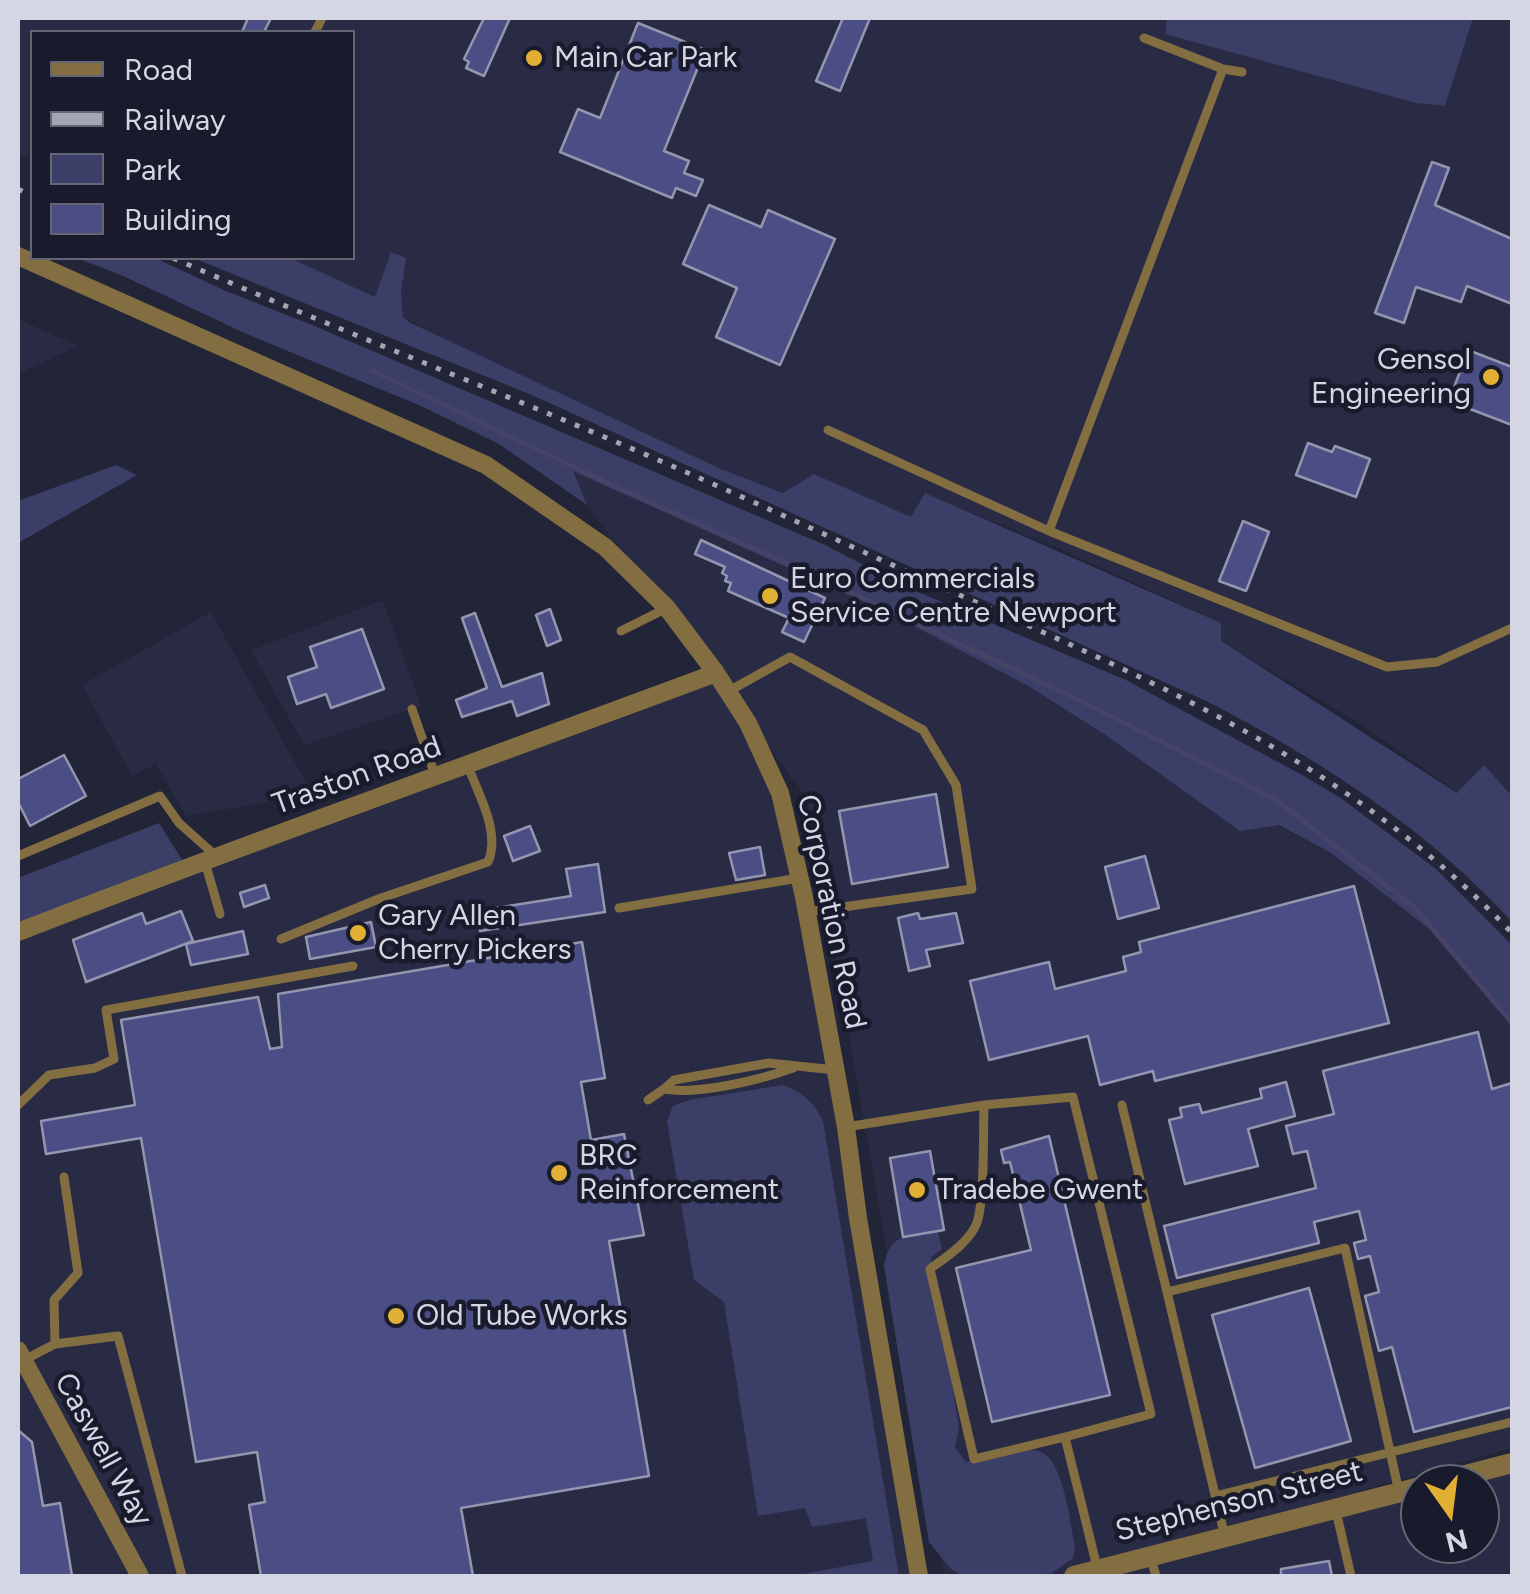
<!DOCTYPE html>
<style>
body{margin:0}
#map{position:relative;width:1530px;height:1594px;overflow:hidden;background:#222437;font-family:Figtree,sans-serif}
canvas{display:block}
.frame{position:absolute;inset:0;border:20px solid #d4d6e3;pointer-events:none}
.legend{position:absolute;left:30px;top:30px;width:325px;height:230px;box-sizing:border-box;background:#191b2d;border:2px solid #646676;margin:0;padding:12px 18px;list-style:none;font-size:30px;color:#d4d6e3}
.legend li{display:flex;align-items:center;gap:20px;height:50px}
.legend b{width:50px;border:2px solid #646676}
.north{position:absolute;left:1400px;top:1464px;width:100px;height:100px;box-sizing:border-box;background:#191b2d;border:2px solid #646676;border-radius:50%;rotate:166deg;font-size:28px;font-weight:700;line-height:40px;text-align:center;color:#d4d6e3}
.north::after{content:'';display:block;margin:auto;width:35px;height:45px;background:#e0af34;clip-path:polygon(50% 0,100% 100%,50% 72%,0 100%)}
</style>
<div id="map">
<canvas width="1530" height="1594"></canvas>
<div class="frame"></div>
<ul class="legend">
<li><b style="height:12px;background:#836e42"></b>Road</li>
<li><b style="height:12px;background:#a4a6b5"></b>Railway</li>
<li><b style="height:28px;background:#3b3f67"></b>Park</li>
<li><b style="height:28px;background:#4a4e84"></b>Building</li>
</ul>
<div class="north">N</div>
</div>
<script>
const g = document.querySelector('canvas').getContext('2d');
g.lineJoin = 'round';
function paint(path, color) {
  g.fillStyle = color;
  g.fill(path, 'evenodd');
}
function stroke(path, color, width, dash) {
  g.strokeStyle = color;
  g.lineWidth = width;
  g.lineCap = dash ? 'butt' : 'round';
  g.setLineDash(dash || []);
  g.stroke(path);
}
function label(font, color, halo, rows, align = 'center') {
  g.font = font + ' Figtree,sans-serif';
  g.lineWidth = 9;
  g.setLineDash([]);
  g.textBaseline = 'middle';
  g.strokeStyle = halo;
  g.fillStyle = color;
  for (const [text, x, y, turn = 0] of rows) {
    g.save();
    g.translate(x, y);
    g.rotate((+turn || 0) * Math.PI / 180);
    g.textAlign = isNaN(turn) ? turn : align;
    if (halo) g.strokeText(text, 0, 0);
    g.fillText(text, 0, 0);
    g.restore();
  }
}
const built = new Path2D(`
 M18,18H1169L1166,34L1416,103L1445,106L1473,18H1512V796L1484,765L1458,793L1356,721L1220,641L1221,623L1058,548L925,494L911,518L815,474L783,493L721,469L444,339L403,317L401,293L405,258L391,252L375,298L290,258H352V32H32V153L21,157L18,155Z
 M18,319L78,346L18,374Z
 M572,470L891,614L1030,687L1107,736L1331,853L1437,935L1512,1025V1448L1061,1576H944L807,798L743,712L780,793L919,1576H18V932L713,673L587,505Z
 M383,600L421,706L304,745L251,650Z
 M211,612L313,795L186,816L156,764L132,776L82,685Z
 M1512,1470V1576H1074L1420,1488V1544H1480V1484H1441Z`);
const green = new Path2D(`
 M1167,18H1473L1445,106L1416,103L1165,34Z
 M391,252L406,258L401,293L403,317L409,322L721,469L783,493L814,474L911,517L925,493L1221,623V641L1457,793L1484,765L1512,796V922C1428,829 1317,758 1206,701L534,396L193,258H290L375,297Z
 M77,258H155L226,291L312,325L825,545L904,586L1126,680L1304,776L1342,799L1436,869L1512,945V1025L1437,935L1331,853L1279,825L1240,831L1107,736L1030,687L891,614L573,471L587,505L499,444L421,406L249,335L121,275Z
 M116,465L137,475L18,543V501Z
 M159,823L186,866L18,932V878Z
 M783,1085C802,1092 814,1102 823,1121L899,1576H803V1574L873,1561L866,1518L812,1527L805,1508L758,1516L724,1302L694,1280L667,1121L673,1106L689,1100Z
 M938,1231L942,1249L931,1257L959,1427L955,1448L966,1462C982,1459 1024,1446 1039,1451C1064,1459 1070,1523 1075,1547L1073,1558L1052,1573L1029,1576H963L951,1569L929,1542L884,1266C890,1232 909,1236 938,1231Z`);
const stream = new Path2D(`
 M371,370L614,486L820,578L1077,699L1275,799L1414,907L1512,1023`);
const building = new Path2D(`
 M248,18H271L264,32H242Z
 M484,18H510L484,76L466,68L469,62L464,59Z
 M843,18H870L840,91L816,81Z
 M638,23L705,50L664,151L689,161L684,173L703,180L696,196L676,188L672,198L560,152L578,109L600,118Z
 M1432,162L1449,168L1435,205L1512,239V304L1467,286L1461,302L1416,287L1404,323L1375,313Z
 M709,205L761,227L768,210L835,239L780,365L716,337L737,288L683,264Z
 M1468,350L1512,367V425L1449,401Z
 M1308,443L1332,452L1335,446L1370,459L1356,497L1296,475Z
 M1243,521L1269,532L1246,591L1219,581Z
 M701,540L825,598L804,642L782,632L789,618L728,591L731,583L725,581L727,576L722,573L725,567L695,554Z
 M550,609L561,640L547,646L536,615Z
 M475,613L502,687L542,673L549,704L517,716L512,701L462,717L456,700L487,688L462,618Z
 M362,629L384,689L331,708L326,694L297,704L288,677L317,667L310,647Z
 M64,755L86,796L30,826L18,802V779Z
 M936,794L948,867L852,884L839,811Z
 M530,826L540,851L513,861L504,836Z
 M760,847L765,875L736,880L729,853Z
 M1145,856L1159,908L1118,919L1105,867Z
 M598,864L605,912L480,931L477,911L571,896L566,869Z
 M265,885L269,898L244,907L240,893Z
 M1354,886L1389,1023L1155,1081L1153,1071L1100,1085L1088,1036L989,1060L970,981L1049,962L1055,989L1126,971L1123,957L1141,952L1139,942Z
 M181,911L193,941L86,982L73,940L142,913L146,924Z
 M918,913L920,919L956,913L963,943L926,950L930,966L909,971L898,918Z
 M371,922L376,947L310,959L306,937Z
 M243,931L248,954L191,965L186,944Z
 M582,942L605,1078L581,1082L591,1140L624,1134L644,1235L609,1241L649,1476L461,1508L473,1576H261L249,1505L265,1502L257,1452L196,1462L141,1138L46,1154L41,1121L135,1105L121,1020L258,997L270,1049L282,1047L278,994Z
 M1478,1032L1492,1089L1512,1083V1407L1414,1432L1392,1347L1379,1351L1365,1296L1379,1292L1370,1256L1358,1259L1354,1243L1366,1240L1359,1211L1314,1222L1319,1243L1177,1278L1164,1226L1316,1188L1307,1151L1293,1154L1286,1126L1334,1114L1323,1071Z
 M1286,1082L1295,1116L1248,1129L1258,1166L1185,1184L1169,1120L1182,1117L1180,1108L1199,1104L1202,1113L1262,1098L1260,1089Z
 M1049,1136L1110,1395L992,1422L956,1268L1031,1250L1010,1162L1004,1163L1001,1150Z
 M930,1151L944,1230L903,1237L890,1158Z
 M1309,1288L1351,1441L1255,1468L1212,1315Z
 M18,1430L32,1442L43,1506L60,1503L72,1576H18Z
 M1329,1561L1332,1576H1281V1569Z`);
const service = new Path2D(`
 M315,32L322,18
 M1144,38L1223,69L1242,72
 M828,430L1049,531L1387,667L1437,662L1512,628
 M1049,531L1223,69
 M621,631L667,608
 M729,691L790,657L923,730L956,785L972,889L807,912
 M412,709L435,775
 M18,856L160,796L179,823L216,856
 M205,862L220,914
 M619,908L799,878
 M281,939L381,898L488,862C501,832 478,794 468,766
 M793,1068C760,1080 698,1095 664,1089L674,1080L769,1063L835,1070
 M648,1100L664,1089
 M18,1105L49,1075L95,1068L114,1059L106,1010L353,966
 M984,1105C983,1132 985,1205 976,1225C967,1244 946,1257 930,1269L974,1459L1065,1437
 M1122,1105L1167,1292
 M846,1127L984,1105L1073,1097L1151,1414L1065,1437L1097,1567
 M55,1344L118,1336L182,1576
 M24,1360L55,1344L54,1300L78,1273L64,1177
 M1215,1496L1512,1422
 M1336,1511L1351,1576
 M1225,1537L1167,1292L1345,1248L1399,1492
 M1151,1559L1156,1576`);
const minor = new Path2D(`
 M18,256L486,465L605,547L667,608L716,673L748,723L780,793L804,897L846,1127L858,1218L919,1576
 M18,932C249,842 483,760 716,673
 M18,1350L140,1576`);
const tertiary = new Path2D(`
 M1431,1484L1512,1463
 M1074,1576L1420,1487`);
const rail = new Path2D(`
 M18,189L32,196
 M173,258C330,327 491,388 649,456C742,496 834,539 926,580C1142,677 1346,758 1512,933`);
const markers = [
 [534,58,10,"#e0af34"],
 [1491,377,10,"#e0af34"],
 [770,596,10,"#e0af34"],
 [358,933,10,"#e0af34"],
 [559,1173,10,"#e0af34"],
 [917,1190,10,"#e0af34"],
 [396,1316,10,"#e0af34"]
];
const poiNames = [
 ["Main Car Park",554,58],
 ["Gensol",1471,360,"right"],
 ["Engineering",1471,394,"right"],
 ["Euro Commercials",790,579],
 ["Service Centre Newport",790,613],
 ["Gary Allen",378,916],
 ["Cherry Pickers",378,950],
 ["BRC",579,1156],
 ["Reinforcement",579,1190],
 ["Tradebe Gwent",937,1190],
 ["Old Tube Works",416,1316]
];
const streetNames = [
 ["Traston Road",357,776,-20],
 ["Corporation Road",831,912,78],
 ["Caswell Way",103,1450,61],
 ["Stephenson Street",1239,1502,-14]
];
paint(built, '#292b44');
paint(green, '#3b3f67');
stroke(stream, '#474267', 5);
paint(building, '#4a4e84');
stroke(building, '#9396ae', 2.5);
stroke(service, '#836e42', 9);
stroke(minor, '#836e42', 18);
stroke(tertiary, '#836e42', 20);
stroke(rail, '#a4a6b5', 5, [5, 10]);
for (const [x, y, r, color] of markers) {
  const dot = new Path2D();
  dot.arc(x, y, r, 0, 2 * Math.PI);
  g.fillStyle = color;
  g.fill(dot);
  stroke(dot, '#191b2d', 4);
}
label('30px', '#d4d6e3', '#191b2d', poiNames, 'left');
label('30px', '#d4d6e3', '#191b2d', streetNames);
</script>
